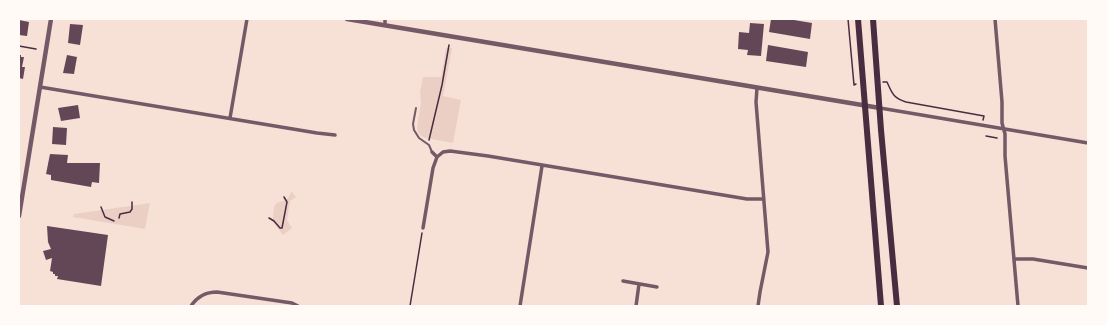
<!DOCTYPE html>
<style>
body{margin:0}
#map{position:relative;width:1107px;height:325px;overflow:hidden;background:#f7e1d7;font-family:Rubik,sans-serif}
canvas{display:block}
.frame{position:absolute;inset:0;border:20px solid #fffaf5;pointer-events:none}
</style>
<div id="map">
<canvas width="1107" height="325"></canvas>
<div class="frame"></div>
</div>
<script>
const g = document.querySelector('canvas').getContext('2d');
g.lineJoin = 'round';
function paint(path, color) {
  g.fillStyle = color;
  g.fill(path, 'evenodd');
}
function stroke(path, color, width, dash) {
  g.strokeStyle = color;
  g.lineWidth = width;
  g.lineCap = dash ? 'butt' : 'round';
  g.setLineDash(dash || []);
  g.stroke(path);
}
const green = new Path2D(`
 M446,48H452L443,96L461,100L453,143L426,138L423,137L418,133L417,127L421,102L420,92L423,77H441Z
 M291,191L296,197L290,201L287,220L292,228L283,235L273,222C273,217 273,210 275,205C279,199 288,205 291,191Z
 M150,203L145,229L73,217L74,214Z`);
const building = new Path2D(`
 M771,19H788L812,23L810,39L769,32Z
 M19,20L29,22L27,36L19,35Z
 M750,23L764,24L761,56L747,55L748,50L738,49L739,32L749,33Z
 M70,24L83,25L80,45L68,43Z
 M768,45L808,52L806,67L766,61Z
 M19,55H21V57H24L22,67H25L23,79L19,78Z
 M67,55L77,57L74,74L63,73Z
 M78,105L80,118L61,121L58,108Z
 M53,127L67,128L66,145L52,144Z
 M50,154L68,155L67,163H100L99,183L92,182L91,187L51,180V175L46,174Z
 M47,226L108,235L101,286L57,279L58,276H55V274H53V272L50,271L52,258L46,260L43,251L51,249L48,242Z`);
const path = new Path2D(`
 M848,19L854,85L856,84
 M19,46L36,49
 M883,82H887C892,93 893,98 906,102L984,116L983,120
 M986,136L997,138
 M429,140L442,85L449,45
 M101,207L105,217L114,221
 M119,218L120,214L130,212L132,209V202
 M269,218L274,221L280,228H282L287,202L284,197
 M410,306L422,233`);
const service = new Path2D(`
 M416,108L413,124L414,130L419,138L429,145L432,152`);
const minor = new Path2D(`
 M995,19L1002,102V123L1005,134V156L1018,306
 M385,25V19
 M40,87L317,133L335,135
 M757,88L756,102L768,252L760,292L758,306
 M880,108L1088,143
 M230,118L247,19
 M437,157L443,152L450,151L488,156L747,199H764
 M423,228L433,168L437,157L432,152
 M1015,259H1033L1088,268
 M623,281L657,287
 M191,306C197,297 206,292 217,292L292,303L298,306
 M520,306L542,166
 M636,306L639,284`);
const tertiary = new Path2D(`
 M347,19L880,108
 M19,216L51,19`);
const trunk = new Path2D(`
 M858,19L881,306
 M873,19L881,130L897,306`);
paint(green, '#ebcfc5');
paint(building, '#644757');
stroke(path, '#4a2c40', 1.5);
stroke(service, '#755966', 2);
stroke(minor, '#755966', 3.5);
stroke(tertiary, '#755966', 4.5);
stroke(trunk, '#4a2c40', 6);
</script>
